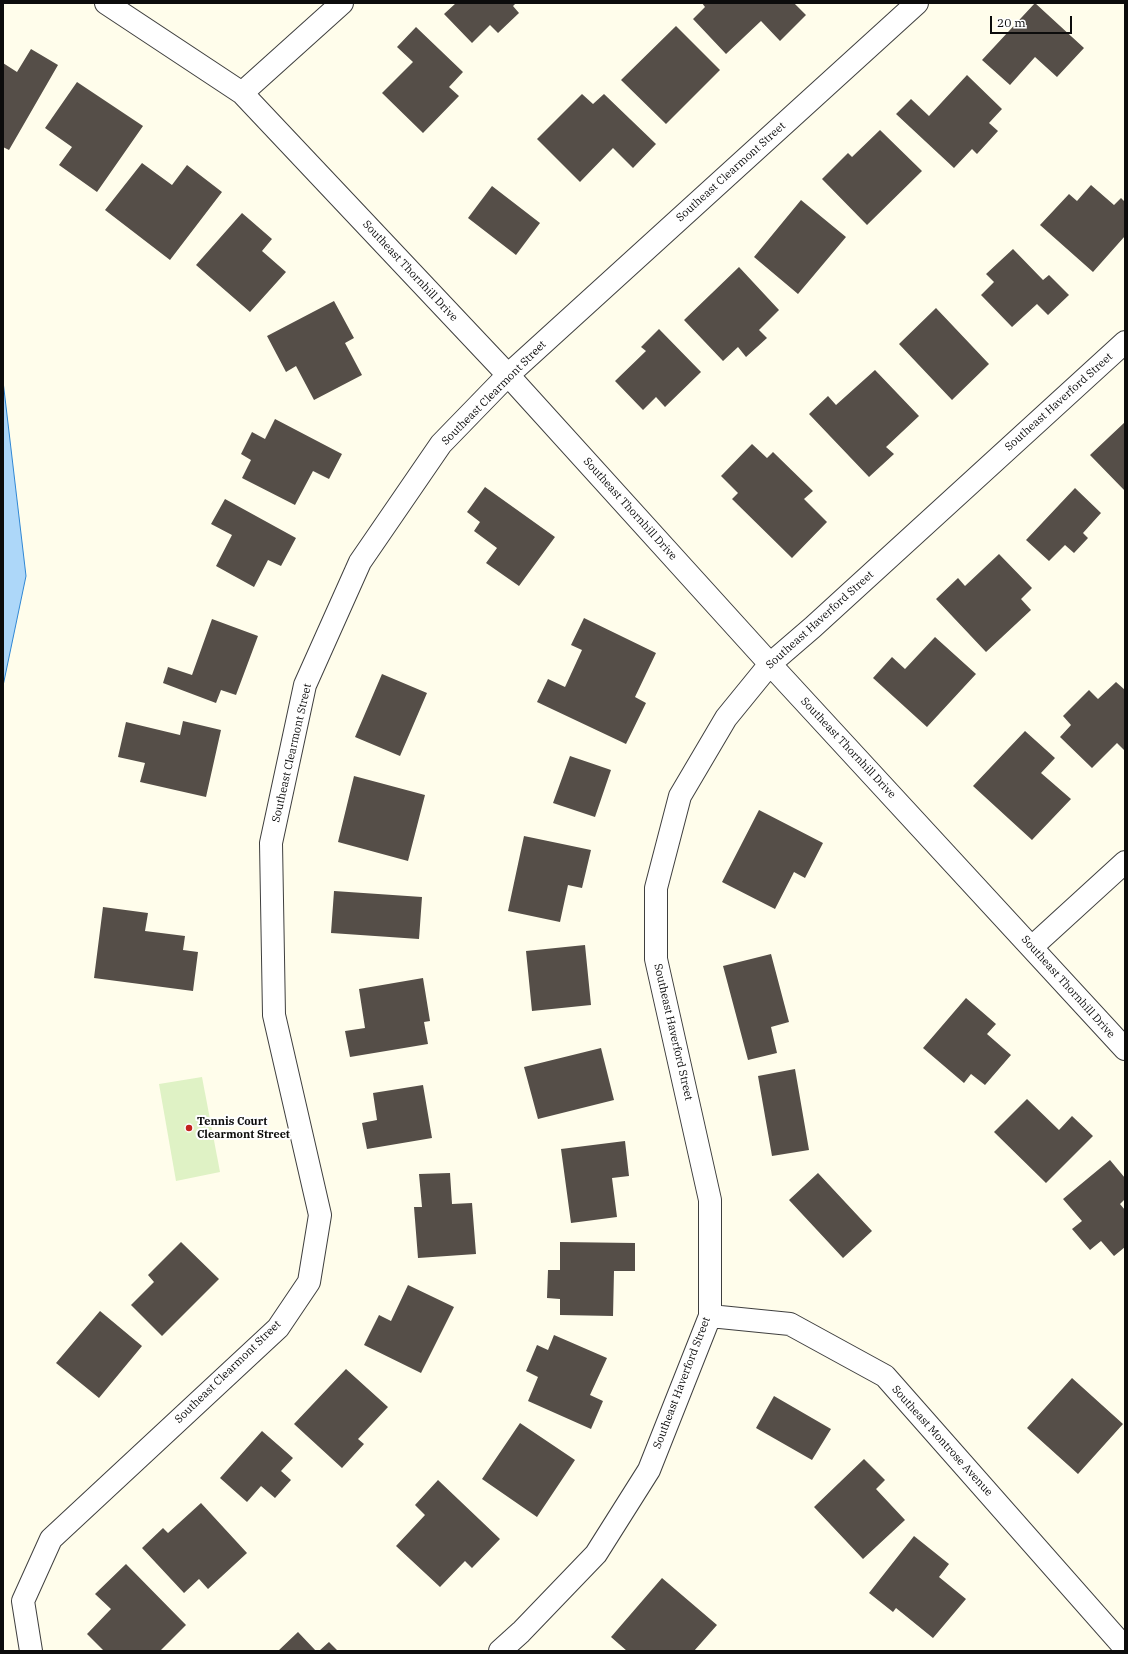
<!DOCTYPE html>
<style>
body{margin:0}
#map{position:relative;width:1128px;height:1654px;overflow:hidden;background:#fffdeb;font-family:"IBM Plex Serif",serif}
canvas{display:block}
.frame{position:absolute;inset:0;border:4px solid #0c0c0c;pointer-events:none}
.scale{position:absolute;left:990px;top:16px;width:82px;height:18px;box-sizing:border-box;border:2px solid #0c0c0c;border-top:0;padding-left:5px;font-size:12px;line-height:14px;white-space:nowrap;color:#0c0c0c;-webkit-text-stroke:3px #fff;paint-order:stroke}
</style>
<div id="map">
<canvas width="1128" height="1654"></canvas>
<div class="frame"></div>
<div class="scale">20 m</div>
</div>
<script>
const g = document.querySelector('canvas').getContext('2d');
g.lineJoin = 'round';
function paint(path, color) {
  g.fillStyle = color;
  g.fill(path, 'evenodd');
}
function stroke(path, color, width, dash) {
  g.strokeStyle = color;
  g.lineWidth = width;
  g.lineCap = dash ? 'butt' : 'round';
  g.setLineDash(dash || []);
  g.stroke(path);
}
function label(font, color, halo, rows, align = 'center') {
  g.font = font + ' "IBM Plex Serif",serif';
  g.lineWidth = 4;
  g.setLineDash([]);
  g.textBaseline = 'middle';
  g.strokeStyle = halo;
  g.fillStyle = color;
  for (const [text, x, y, turn = 0] of rows) {
    g.save();
    g.translate(x, y);
    g.rotate((+turn || 0) * Math.PI / 180);
    g.textAlign = isNaN(turn) ? turn : align;
    if (halo) g.strokeText(text, 0, 0);
    g.fillText(text, 0, 0);
    g.restore();
  }
}
const pitch = new Path2D(`
 M202,1077L220,1172L176,1181L159,1084Z`);
const water = new Path2D(`
 M3,381L26,576L3,686Z`);
const building = new Path2D(`
 M456,3H516L513,6L519,13L498,33L490,25L472,43L444,14Z
 M702,3H794L806,15L780,41L761,21L726,54L693,19L705,7Z
 M1035,3L1084,48L1057,77L1035,57L1010,85L982,60Z
 M676,26L720,70L666,124L621,80Z
 M416,27L463,72L449,87L459,96L423,133L382,93L413,62L397,47Z
 M31,49L58,65L9,150L3,147V63L17,72Z
 M967,75L1002,109L989,123L998,131L977,154L972,149L954,168L896,114L911,99L929,116Z
 M77,82L143,126L97,192L59,165L72,147L45,128Z
 M582,94L593,104L604,94L656,144L633,168L613,148L580,182L537,139Z
 M880,130L922,171L867,225L822,179L848,153L852,157Z
 M142,163L172,185L187,165L222,192L170,260L105,210Z
 M1091,185L1114,205L1121,198L1125,202V236L1093,272L1040,225L1069,194L1077,201Z
 M492,186L540,223L516,255L468,218Z
 M801,200L846,237L798,294L754,257Z
 M242,213L272,239L262,251L286,272L250,312L196,265Z
 M1013,249L1043,280L1049,275L1069,295L1048,315L1037,304L1012,327L981,295L994,282L986,274Z
 M739,267L779,310L759,330L767,338L746,357L738,347L723,361L684,320Z
 M334,301L354,338L345,343L362,375L314,400L296,366L286,372L267,336Z
 M936,308L989,364L952,400L899,344Z
 M659,329L701,372L665,407L656,397L643,410L615,381L646,351L641,347Z
 M875,370L919,416L886,447L894,454L869,477L809,414L828,396L836,405Z
 M275,419L342,454L329,479L313,471L295,505L242,478L251,460L241,454L252,432L265,439Z
 M1125,422V491L1090,455Z
 M752,444L767,458L773,452L813,491L804,499L827,522L792,558L732,499L738,493L721,476Z
 M485,487L555,537L519,586L486,563L497,548L474,531L480,522L467,512Z
 M1075,488L1101,513L1083,533L1088,538L1074,553L1065,545L1049,561L1026,540Z
 M225,499L296,538L281,566L268,560L254,587L216,566L232,535L211,524Z
 M999,554L1032,588L1021,599L1031,610L986,652L936,599L958,578L965,586Z
 M584,618L656,653L635,697L646,703L626,744L537,702L548,679L565,687L582,650L571,645Z
 M212,619L258,636L236,695L221,690L216,703L163,683L168,667L192,675Z
 M935,637L976,674L927,727L873,678L892,657L905,669Z
 M382,674L427,693L400,756L355,737Z
 M1116,682L1125,690V751L1117,743L1092,768L1060,737L1071,725L1063,716L1089,690L1098,699Z
 M183,721L221,730L206,797L140,782L145,763L118,757L126,722L180,735Z
 M1025,731L1055,758L1041,773L1071,799L1032,840L973,786Z
 M570,756L611,770L595,817L553,803Z
 M354,776L425,795L408,861L338,842Z
 M759,810L823,843L805,878L794,872L775,909L722,882Z
 M524,836L591,850L582,888L568,885L560,922L508,911Z
 M334,891L422,897L419,939L331,933Z
 M103,907L148,913L145,931L185,936L183,950L198,952L193,991L94,978Z
 M585,945L591,1005L532,1011L526,951Z
 M771,954L789,1022L771,1027L777,1053L748,1060L723,966Z
 M423,978L430,1021L424,1022L428,1044L350,1057L345,1031L365,1028L359,989Z
 M966,998L996,1024L987,1034L1011,1055L985,1085L971,1074L964,1083L923,1048Z
 M601,1048L614,1100L538,1119L524,1067Z
 M795,1069L809,1150L772,1156L758,1076Z
 M423,1085L432,1138L367,1149L362,1123L377,1120L373,1093Z
 M1027,1099L1059,1130L1072,1116L1093,1136L1046,1183L994,1132Z
 M625,1141L629,1176L612,1178L617,1217L571,1223L561,1149Z
 M1110,1160L1125,1178V1199L1120,1204L1125,1210V1247L1114,1256L1101,1241L1090,1250L1072,1229L1082,1221L1063,1199Z
 M450,1173L452,1204L472,1203L476,1254L418,1258L414,1207H422L419,1174Z
 M818,1173L872,1231L843,1258L789,1200Z
 M181,1242L219,1279L162,1336L131,1305L154,1282L148,1275Z
 M560,1242L635,1243V1271H614L613,1316L560,1315V1299L547,1298L548,1270H560Z
 M408,1285L454,1307L421,1373L364,1345L379,1315L391,1321Z
 M100,1311L142,1346L99,1398L56,1363Z
 M554,1335L607,1358L590,1395L603,1401L591,1429L528,1401L538,1377L526,1371L537,1345L548,1350Z
 M346,1369L388,1407L358,1439L364,1444L342,1468L294,1424Z
 M1072,1378L1123,1424L1078,1474L1027,1428Z
 M774,1396L831,1429L812,1460L756,1428Z
 M520,1423L575,1460L537,1517L482,1479Z
 M262,1431L293,1458L281,1471L291,1480L275,1498L261,1486L247,1502L220,1478Z
 M864,1459L885,1480L876,1489L905,1520L863,1559L814,1507Z
 M438,1480L500,1539L472,1568L465,1561L440,1587L396,1546L425,1515L415,1505Z
 M201,1503L247,1553L208,1589L199,1579L184,1593L142,1548L163,1528L168,1533Z
 M914,1536L949,1564L939,1577L966,1599L933,1638L896,1608L893,1612L869,1593Z
 M126,1564L186,1625L160,1651H104L87,1634L111,1609L95,1594Z
 M662,1578L717,1625L694,1651H627L611,1637Z
 M298,1632L316,1651H278Z
 M329,1642L338,1651H319Z`);
const street = new Path2D(`
 M106,3L242,93L508,375L770,664L1125,1049
 M242,93L342,3
 M1032,947L1125,862
 M710,1316L790,1324L885,1376L1125,1648
 M31,1651L23,1601L51,1539L278,1328L309,1282L320,1215L274,1015L271,843L305,685L360,562L441,444L508,375L917,3
 M500,1651L521,1632L596,1554L649,1470L710,1316V1200L656,959V888L680,796L726,718L770,664L813,627L1125,342`);
const markers = [
 [189,1128,4,"#c3211d"]
];
const streetNames = [
 ["Southeast Clearmont Street",731,172,-42],
 ["Southeast Thornhill Drive",410,271,47],
 ["Southeast Clearmont Street",494,393,-45],
 ["Southeast Haverford Street",1059,402,-42],
 ["Southeast Thornhill Drive",630,509,48],
 ["Southeast Haverford Street",820,620,-42],
 ["Southeast Thornhill Drive",848,748,47],
 ["Southeast Clearmont Street",292,753,-77],
 ["Southeast Thornhill Drive",1068,987,48],
 ["Southeast Haverford Street",673,1032,77],
 ["Southeast Clearmont Street",228,1372,-44],
 ["Southeast Haverford Street",682,1383,-69],
 ["Southeast Montrose Avenue",942,1441,48]
];
const poiNames = [
 ["Tennis Court",197,1122],
 ["Clearmont Street",197,1135]
];
paint(pitch, '#dff2c5');
paint(water, '#add7f9');
stroke(water, '#3087d4', 1);
paint(building, '#554e48');
stroke(street, '#3f3f3f', 24);
stroke(street, '#fff', 22);
for (const [x, y, r, color] of markers) {
  const dot = new Path2D();
  dot.arc(x, y, r, 0, 2 * Math.PI);
  g.fillStyle = color;
  g.fill(dot);
  stroke(dot, '#fff', 1.5);
}
label('11px', '#0c0c0c', '#fff', streetNames);
label('bold 11px', '#0c0c0c', '#fff', poiNames, 'left');
</script>
